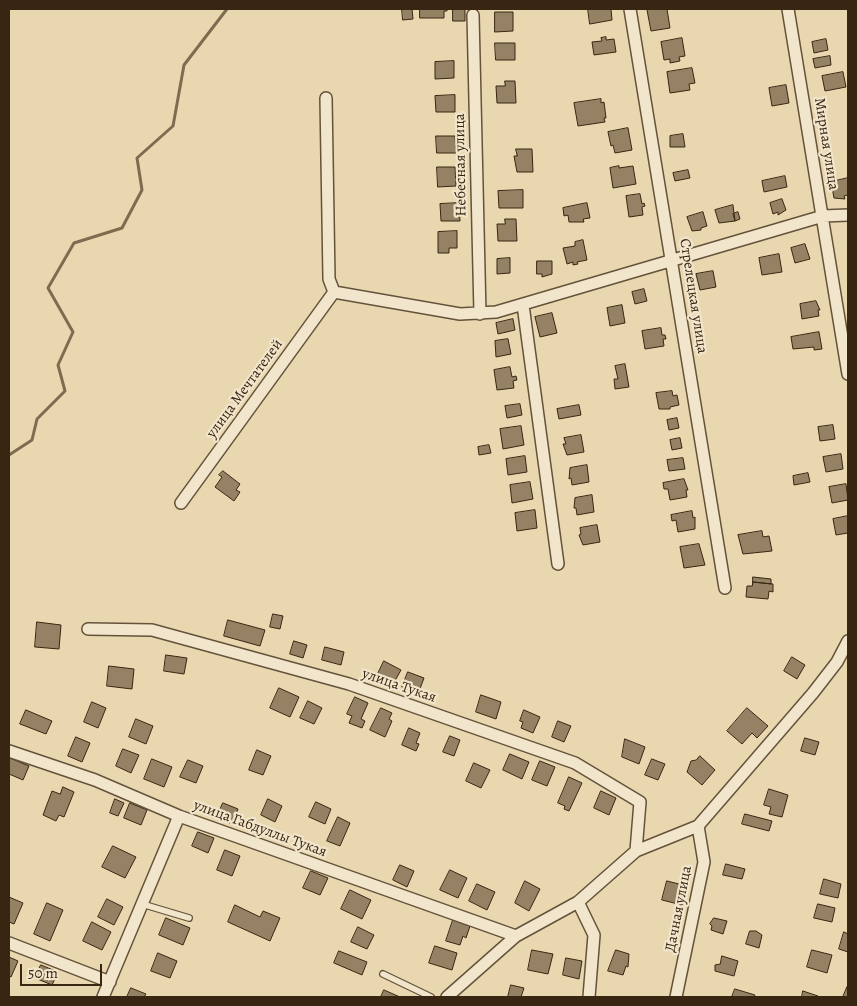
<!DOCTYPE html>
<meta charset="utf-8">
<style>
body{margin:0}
#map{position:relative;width:857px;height:1006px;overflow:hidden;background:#e9d7b0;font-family:Alegreya,serif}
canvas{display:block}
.frame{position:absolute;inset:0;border:10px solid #392612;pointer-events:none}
.scale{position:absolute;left:20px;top:964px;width:82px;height:22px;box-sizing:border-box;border:2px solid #392612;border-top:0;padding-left:6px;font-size:15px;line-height:18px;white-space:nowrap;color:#392612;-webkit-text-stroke:4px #f1e5cc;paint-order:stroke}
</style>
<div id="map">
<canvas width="857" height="1006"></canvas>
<div class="frame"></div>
<div class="scale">50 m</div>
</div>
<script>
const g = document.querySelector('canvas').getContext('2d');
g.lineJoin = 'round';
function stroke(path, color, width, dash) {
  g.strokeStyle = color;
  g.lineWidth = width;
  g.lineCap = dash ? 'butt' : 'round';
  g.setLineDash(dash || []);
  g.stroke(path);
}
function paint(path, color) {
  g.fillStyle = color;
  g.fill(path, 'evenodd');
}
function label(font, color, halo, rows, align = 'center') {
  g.font = font + ' Alegreya,serif';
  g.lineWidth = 4.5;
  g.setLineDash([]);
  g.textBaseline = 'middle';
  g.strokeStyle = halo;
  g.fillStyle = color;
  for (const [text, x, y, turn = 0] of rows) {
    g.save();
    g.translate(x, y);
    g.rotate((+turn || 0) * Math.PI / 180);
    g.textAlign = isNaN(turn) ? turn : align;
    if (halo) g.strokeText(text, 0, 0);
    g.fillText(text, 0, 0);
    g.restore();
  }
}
const stream = new Path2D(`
 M9,455L32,440L37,419L65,391L58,365L73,332L48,288L74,243L122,228L142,190L137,158L173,126L184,65L227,9`);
const building = new Path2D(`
 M402,9H412L413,19L403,20Z
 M420,9H447V11H444V18H420Z
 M453,9H465V21H453Z
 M588,9H611L612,20L590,24Z
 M656,9H667L670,28L651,31L647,10Z
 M495,12H513V31L495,32Z
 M606,37V40L614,39L616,52L594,55L592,42L602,41L601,38Z
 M682,38L685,56L679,57L680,61L670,63V59L664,60L661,42Z
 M826,39L828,50L814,53L812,42Z
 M495,43H515V60H496Z
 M830,56L831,65L815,68L813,59Z
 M454,61V78L435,79V62Z
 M692,68L695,83L689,84L690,90L670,93L667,72Z
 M843,72L846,87L825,91L822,76Z
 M505,81H515L516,103H497L496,86H505Z
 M786,85L789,103L772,106L769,88Z
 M455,95V112H436L435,96Z
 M601,99V103L604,102L606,118H604L605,122L578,126L574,103Z
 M628,128L632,150L615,153L613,145L611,146L608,132Z
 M683,134L685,147H670V136Z
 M436,136H455L456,153H437Z
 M516,149H532L533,172H517L514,156H517Z
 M619,166V168L633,166L636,184L613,188L610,168Z
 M437,167H455L456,186L438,187Z
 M688,170L690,178L675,181L673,173Z
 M785,176L787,187L764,192L762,181Z
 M848,178V195L844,196L845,199L834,198L831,182Z
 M523,190V208H499L498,191Z
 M640,194L642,204L644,203L645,206L642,207L643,215L629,217L626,196Z
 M782,199L786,210L778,215V212L773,214L770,203Z
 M459,203L460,221H441L440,204Z
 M587,203L590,218L583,219L584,222H569L568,215L564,216L563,208Z
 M733,205L735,221L719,223L715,210Z
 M703,212L707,226L701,228V230L692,231L687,217Z
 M738,212L740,219L735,221L733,214Z
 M505,219H516L517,241H498L497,224H505Z
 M457,231V248H449V253H438V232Z
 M583,240L587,260L577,262L578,264L573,265V262L567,264L563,248L575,246V242Z
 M805,244L810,259L795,263L791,248Z
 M779,254L782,272L762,275L759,258Z
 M510,258V273L497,274V259Z
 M537,261H552V274L542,277V274H537Z
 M713,271L716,287L700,290L696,274Z
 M644,289L647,301L635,304L632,292Z
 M816,301L820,310H818L819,316L802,319L800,304Z
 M622,305L625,323L610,326L607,308Z
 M552,313L557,333L540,337L535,317Z
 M513,319L515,330L498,334L496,323Z
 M661,328L662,335H665L666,339H663L664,346L645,349L642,331Z
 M819,332L822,349L814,350V347L793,349L791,337Z
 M508,339L511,354L496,357L495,341Z
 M625,364L629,387L615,389L614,379H618L615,366Z
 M510,367L512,377L516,376L517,380L513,381L514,388L497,390L494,370Z
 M672,391L673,396L677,395L679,405L670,407V409H659L656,393Z
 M520,404L522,415L507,418L505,406Z
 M579,405L581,415L559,419L557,409Z
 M677,418L679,428L669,430L667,420Z
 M833,425L835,439L820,441L818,427Z
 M521,426L524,445L503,449L500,429Z
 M581,435L584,452L567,455L563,444H566L564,438Z
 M680,438L682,448L672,450L670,440Z
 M489,445L491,453L479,455L478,447Z
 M841,454L843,469L826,472L823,457Z
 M525,456L527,472L508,475L506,459Z
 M683,458L685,469L669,471L667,460Z
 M587,465L589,482L572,485L571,478L569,479L570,468Z
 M223,471L240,484L236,490L240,492L234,501L215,487L222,477L219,475Z
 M808,473L810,482L794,485L793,476Z
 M684,479L688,490H686L687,497L670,500L668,489H664L663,483Z
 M530,482L533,499L512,503L510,485Z
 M846,484L848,500L832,503L829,487Z
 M592,495L594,512L577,515L576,508H574L575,498Z
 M535,510L537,528L517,531L515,513Z
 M692,511L693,518L695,517V529L678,532L676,520L672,521L671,515Z
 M848,516V533L836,535L833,519Z
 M597,525L600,542L583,545L579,535L581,534L580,528Z
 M762,531L763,537L769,536L772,551L743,554L738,535Z
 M699,544L705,565L684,568L680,547Z
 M753,577L771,579V584L753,582Z
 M753,582L773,584V592L769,591L768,599L746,597L747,586H752Z
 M273,614L283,616L280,629L270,627Z
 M228,620L265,630L260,646L224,636Z
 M37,622L61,625L59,649L35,647Z
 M294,641L307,645L303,658L290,654Z
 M325,647L344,652L341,665L322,660Z
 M166,655L187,658L184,674L164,671Z
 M792,657L805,665L797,679L784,671Z
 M384,661L401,670L392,686L376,678Z
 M109,666L134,669L132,689L107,686Z
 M408,672L424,678L418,694L402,687Z
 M279,688L299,697L290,717L270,708Z
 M481,695L501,702L496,719L476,712Z
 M355,697L368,703L361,719L365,721L362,728L349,723L352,716L347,714Z
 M308,701L322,708L314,724L300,718Z
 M92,702L106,708L98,728L84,722Z
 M381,708L392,713L389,719L392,721L385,737L370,730Z
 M747,708L768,726L757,738L752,733L742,744L727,731Z
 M26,710L52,721L46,734L20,724Z
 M524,710L540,717L533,733L521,728L523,722L520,721Z
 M136,719L153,726L146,744L129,737Z
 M558,721L571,726L564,742L552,737Z
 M409,728L420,733L416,743L419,744L416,751L402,745Z
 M450,736L460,740L454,756L443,752Z
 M76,737L90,743L82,762L68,756Z
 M805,738L819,742L815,755L801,751Z
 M625,739L645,747L639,764L622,757Z
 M123,749L139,755L131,773L116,766Z
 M257,750L271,756L263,775L249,770Z
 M510,754L529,762L522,779L503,770Z
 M700,756L715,770L702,785L687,772L691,761L696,760Z
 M10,758L29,766L23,780L9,774Z
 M152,759L172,767L164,787L144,779Z
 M652,759L665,764L658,780L645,775Z
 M188,760L203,766L196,783L180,777Z
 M540,761L555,767L547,786L532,780Z
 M474,763L490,770L481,788L466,781Z
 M569,777L582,783L569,811L564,809L565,806L558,803Z
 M63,787L74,792L64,817L59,815L56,821L43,815L52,791L60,794Z
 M769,789L788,795L782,817L769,814L771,807L764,805Z
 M601,791L616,798L609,815L594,808Z
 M115,799L124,803L118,816L110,813Z
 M268,799L282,806L275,822L261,815Z
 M316,802L331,809L325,824L309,817Z
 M130,803L147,810L141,825L124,818Z
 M223,803L238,809L232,824L217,817Z
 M745,814L772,821L769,831L742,824Z
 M338,817L350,823L340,846L327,841Z
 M198,832L214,838L208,853L192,846Z
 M113,846L136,857L125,878L102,867Z
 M225,850L240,856L232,876L217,870Z
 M726,864L745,869L742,879L723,875Z
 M400,865L414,871L407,887L393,880Z
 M450,870L467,878L458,898L440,890Z
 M311,871L328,878L320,895L303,888Z
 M824,879L841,884L838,898L820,894Z
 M525,881L540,889L529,911L515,903Z
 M667,881L687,886L682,905L662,900Z
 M477,884L495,892L487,910L469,901Z
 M350,890L371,900L362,919L341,909Z
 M9,897L23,903L14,924L9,922Z
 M107,899L123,907L114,925L98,917Z
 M47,903L63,910L50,941L34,934Z
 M818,904L835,908L832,922L814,918Z
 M235,905L260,917L263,911L280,918L270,941L228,922Z
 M166,918L190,928L183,945L159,935Z
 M714,918L727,921L723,934L711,930L712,926L710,924Z
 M453,920L470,926L466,938L463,936L460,945L446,941Z
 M92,922L111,932L102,950L83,941Z
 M358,927L374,935L367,949L351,942Z
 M750,931H756L762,935L759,948L746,944Z
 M844,932L848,934V952L839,949Z
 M435,946L457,953L452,970L429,963Z
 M532,950L553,954L548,974L528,970Z
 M616,950L629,954L628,967L626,966L623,975L608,971Z
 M812,950L832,955L827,973L807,967Z
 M339,951L367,962L362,975L334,963Z
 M158,953L177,961L170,978L151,971Z
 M722,956L738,961L734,976L715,971V965L720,964Z
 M9,957L18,961L11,977L9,976Z
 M566,958L582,961L579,979L563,975Z
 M41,965L58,972L52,985L35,978Z
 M511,985L524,988L521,997H508Z
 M847,987L848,997H843Z
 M131,988L146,994L144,997H127Z
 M735,989L755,995L754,997H732Z
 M384,990L400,997H381Z
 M803,991L818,996V997H802Z`);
const lane = new Path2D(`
 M142,904L189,918
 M383,974L431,997`);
const street = new Path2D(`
 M630,9L725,588
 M788,9L848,374
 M473,15L480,314
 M326,98L329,279L334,292
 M334,292L460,314L496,312L823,216L848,215
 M523,305L558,564
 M181,503L334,292
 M88,629L152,630L349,684L575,763L640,802L636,851
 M9,751L95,780L179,816
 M578,902L594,935L589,997
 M9,943L110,982
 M103,997L179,816L516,936
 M447,997L516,936L578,902L636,851L698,826L813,693L837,662L848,641
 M676,997L704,862L698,826`);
const streetNames = [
 ["Мирная улица",826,144,81],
 ["Небесная улица",461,165,-91],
 ["Стрелецкая улица",693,296,81],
 ["улица Мечтателей",245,389,-54],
 ["улица Тукая",399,686,19],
 ["улица Габдуллы Тукая",260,829,20],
 ["Дачная улица",679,909,-79]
];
stroke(stream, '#7f6c50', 3);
paint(building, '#958264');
stroke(building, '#392612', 1);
stroke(lane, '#65523a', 8);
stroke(street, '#65523a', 14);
stroke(lane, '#f1e5cc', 5.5);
stroke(street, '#f1e5cc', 11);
label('15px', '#392612', '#f1e5cc', streetNames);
</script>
